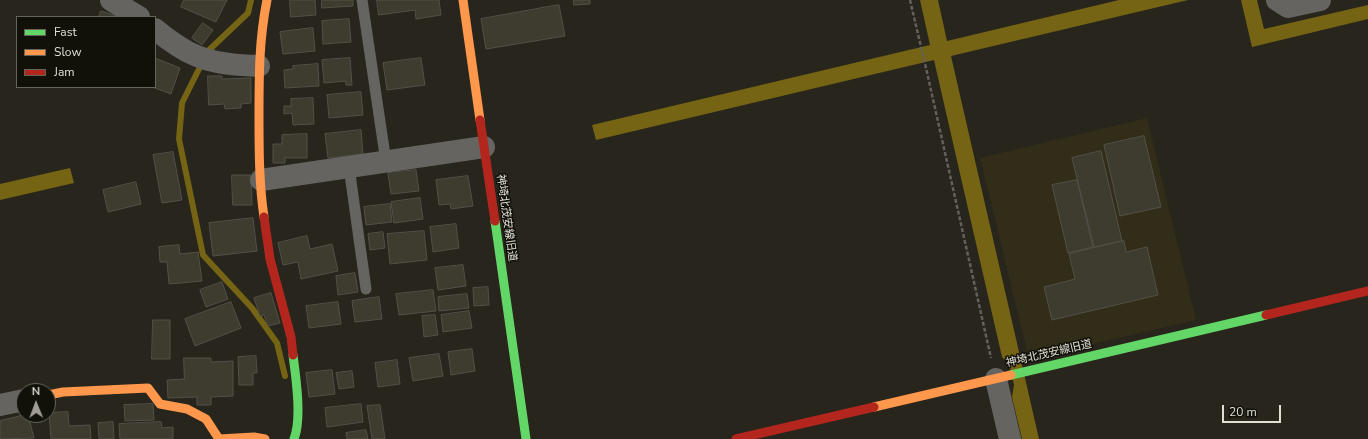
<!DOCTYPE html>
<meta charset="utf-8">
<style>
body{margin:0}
#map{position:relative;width:1368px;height:439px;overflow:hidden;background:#28251c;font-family:"Nunito Sans",sans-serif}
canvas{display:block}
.legend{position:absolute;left:16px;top:16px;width:140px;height:72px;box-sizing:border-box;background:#121109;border:1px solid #65635a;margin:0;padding:5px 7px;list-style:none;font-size:12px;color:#e1dfd4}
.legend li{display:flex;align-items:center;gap:8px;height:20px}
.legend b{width:20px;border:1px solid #65635a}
.north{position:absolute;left:16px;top:383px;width:40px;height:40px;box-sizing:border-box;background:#121109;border:1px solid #65635a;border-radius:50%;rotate:359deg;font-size:11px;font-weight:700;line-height:16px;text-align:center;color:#e1dfd4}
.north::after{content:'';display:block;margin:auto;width:14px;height:18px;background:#a09e94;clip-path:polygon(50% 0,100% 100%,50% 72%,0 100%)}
.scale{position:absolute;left:1222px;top:405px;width:59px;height:18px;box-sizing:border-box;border:2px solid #e1dfd4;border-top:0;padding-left:5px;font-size:12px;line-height:14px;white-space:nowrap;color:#e1dfd4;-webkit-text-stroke:3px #121109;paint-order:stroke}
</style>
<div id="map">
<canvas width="1368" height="439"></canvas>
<ul class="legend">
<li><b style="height:5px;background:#63d668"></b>Fast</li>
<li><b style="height:5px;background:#ff974d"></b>Slow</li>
<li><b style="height:5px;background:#b3261e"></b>Jam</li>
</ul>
<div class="north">N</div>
<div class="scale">20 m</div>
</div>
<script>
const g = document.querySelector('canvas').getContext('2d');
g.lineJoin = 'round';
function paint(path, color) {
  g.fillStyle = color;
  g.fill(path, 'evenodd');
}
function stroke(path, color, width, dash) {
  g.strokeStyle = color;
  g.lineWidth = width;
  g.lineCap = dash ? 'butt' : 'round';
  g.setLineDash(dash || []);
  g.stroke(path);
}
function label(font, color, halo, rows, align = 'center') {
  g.font = font + ' "Nunito Sans","Noto Sans JP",sans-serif';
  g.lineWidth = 3;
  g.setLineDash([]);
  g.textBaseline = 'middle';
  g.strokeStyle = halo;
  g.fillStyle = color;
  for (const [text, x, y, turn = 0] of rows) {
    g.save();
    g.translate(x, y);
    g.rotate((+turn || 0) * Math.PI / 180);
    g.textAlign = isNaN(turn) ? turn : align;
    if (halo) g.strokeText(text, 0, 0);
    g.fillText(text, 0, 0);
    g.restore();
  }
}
const built = new Path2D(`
 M1147,118L1196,320L1029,359L980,158Z`);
const water = new Path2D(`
 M920,0H938L947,41L1119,0H1188L951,56L1039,439H1022L1012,397L1014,385L1010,367L1002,357L934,60L596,140L592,125L930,45Z
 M1241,0H1257L1264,29L1368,5V19L1252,47Z
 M70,168L74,183L0,200V184Z`);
const stream = new Path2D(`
 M206,54L208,51L248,13L251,0
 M202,63L182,103L179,139L203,255L252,308L277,343L285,376`);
const building = new Path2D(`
 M184,0H227L216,22L181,7Z
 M290,0H315L316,15L291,17Z
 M322,0H353V6L322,8Z
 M377,0H439L441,15L416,19L415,10L379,15Z
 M574,0H590V4L574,5Z
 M559,5L565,36L486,49L481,19Z
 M101,11L120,17H99Z
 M349,19L351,42L323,44L322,21Z
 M203,23L213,30L202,45L192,38Z
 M313,28L315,51L283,54L280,32Z
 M155,58L180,68L171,94L152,87H155Z
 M350,58L352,85H346V81L324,83L322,60Z
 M421,58L425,85L387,90L383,63Z
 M318,64L319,86L285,88L284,70L293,69V66Z
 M208,76H222V79L251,78V103L241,104V108L225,109L224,104L209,105Z
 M361,92L363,115L329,118L327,95Z
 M313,98L314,124L293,125L292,113L284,114V106H291V99Z
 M361,130L363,154L328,158L325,134Z
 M307,134V158H285V163H273V144H282V135Z
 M1144,136L1161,207L1120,216L1104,145Z
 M1101,151L1122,241L1094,247L1072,158Z
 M173,152L182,200L162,203L153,155Z
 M416,170L419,191L391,194L388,173Z
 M232,175H251L252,205H233Z
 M468,176L473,206L451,209L450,204L439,205L436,180Z
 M1077,180L1093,247L1068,253L1052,185Z
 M136,182L141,204L108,212L103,190Z
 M420,198L423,219L394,223L391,202Z
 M390,204L392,222L366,225L364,207Z
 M253,218L257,251L213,256L209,223Z
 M456,224L459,248L433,252L430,227Z
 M424,231L427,260L390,264L387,234Z
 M383,232L385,248L370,250L368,234Z
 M307,236L310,249L332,244L338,271L301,279L298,262L283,265L278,243Z
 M1124,241L1126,252L1147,247L1158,295L1052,320L1044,287L1075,279L1069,254Z
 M179,245L180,254L198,252L202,281L169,284L167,262H160L159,247Z
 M463,265L466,286L438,290L435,268Z
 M355,273L358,292L338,295L336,276Z
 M222,282L228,299L206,307L200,290Z
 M488,287L489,305L474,306L473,288Z
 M433,290L436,311L399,315L396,294Z
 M271,293L280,323L268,326L264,315L260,316L254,298Z
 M467,294L469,308L439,311L438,297Z
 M379,297L382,319L355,322L352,301Z
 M231,302L241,328L195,346L185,319Z
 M338,302L341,324L309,328L306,306Z
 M469,311L472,328L443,332L441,315Z
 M435,315L438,335L424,337L422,316Z
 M153,320H170V359H152Z
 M472,349L475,371L451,375L448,352Z
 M439,354L443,376L413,381L409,358Z
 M256,356L257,373H253V385H239L238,357Z
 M184,358H211V362L233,361V396L211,397V405H197V397L168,398L167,380L184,379Z
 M397,360L400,384L378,387L375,363Z
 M332,370L335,394L309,397L306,373Z
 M352,371L354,387L339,389L336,373Z
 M153,404L154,420L125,421L124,405Z
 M361,404L363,422L327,427L325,408Z
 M380,405L385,439H372L367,406Z
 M68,412L69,426L90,425L91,439H51L49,413Z
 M24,415H28L34,438L0,439V421Z
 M113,422L114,439H99L98,423Z
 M161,422L162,428L173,427V439H120L119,424Z
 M366,430L368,439H347L346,433Z`);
const path = new Path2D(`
 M910,0L926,68L991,358`);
const lane = new Path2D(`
 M362,0L386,162
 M349,167L366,289`);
const street = new Path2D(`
 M111,0L139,17
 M1277,0L1288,7L1320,0
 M155,29C162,35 170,41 178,46C203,63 230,65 259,66
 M261,180L484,147
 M996,379L1010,439
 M0,405L24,400`);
const fast = new Path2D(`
 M495,221L526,439
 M293,355C296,378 302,419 294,439
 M1011,375L1266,315`);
const slow = new Path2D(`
 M463,0L480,120
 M264,217C259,184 259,149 259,116C259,76 259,39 267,0
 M48,395L63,392L148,388L160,404L187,409L206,419L219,439L254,437L265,439
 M874,407L1011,375`);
const jam = new Path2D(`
 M480,120L495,221
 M264,217L270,259L291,337L293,355
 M1266,315L1368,291
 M736,439L874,407`);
const streetNames = [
 ["神埼北茂安線旧道",506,218,82],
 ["神埼北茂安線旧道",1049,354,-13]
];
paint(built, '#322d18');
paint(water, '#746414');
stroke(stream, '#746414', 6);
paint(building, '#3e3b2f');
stroke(building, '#525048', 1);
stroke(path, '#63615c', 2.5, [4, 2]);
stroke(lane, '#656460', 11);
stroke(street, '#656460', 22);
stroke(fast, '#63d668', 9);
stroke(slow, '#ff974d', 9);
stroke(jam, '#b3261e', 9);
label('11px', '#e1dfd4', '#121109', streetNames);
</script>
